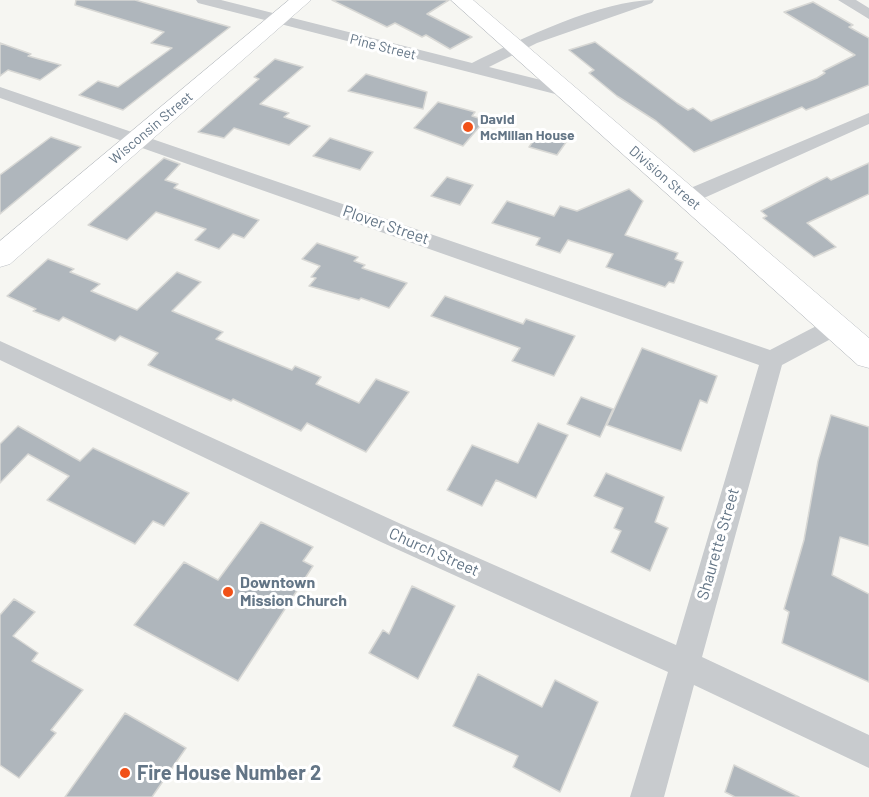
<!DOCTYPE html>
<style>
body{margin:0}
canvas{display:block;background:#f6f6f2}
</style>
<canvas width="869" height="797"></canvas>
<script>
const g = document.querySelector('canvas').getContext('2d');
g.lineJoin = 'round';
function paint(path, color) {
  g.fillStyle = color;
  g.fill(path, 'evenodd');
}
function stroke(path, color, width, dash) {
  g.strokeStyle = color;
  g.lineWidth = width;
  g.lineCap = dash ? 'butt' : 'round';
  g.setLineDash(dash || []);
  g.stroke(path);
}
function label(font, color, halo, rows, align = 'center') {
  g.font = font + ' Barlow,sans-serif';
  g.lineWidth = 6;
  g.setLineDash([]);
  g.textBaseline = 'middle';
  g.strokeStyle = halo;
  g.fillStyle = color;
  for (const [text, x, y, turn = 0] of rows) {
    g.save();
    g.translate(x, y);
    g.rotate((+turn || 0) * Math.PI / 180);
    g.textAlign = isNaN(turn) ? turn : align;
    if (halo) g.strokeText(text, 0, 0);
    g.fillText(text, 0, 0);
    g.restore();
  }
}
const building = new Path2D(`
 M76,0H135L230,27L123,110L79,95L98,81L118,87L172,48L151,43L164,32L75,5Z
 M332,0H449L427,14L472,37L450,49L426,35L422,37L395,23L387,27Z
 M813,2L853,25L849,27L869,38V85L806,110L802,107L694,152L656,121L617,96L589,73L594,70L569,50L595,42L677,103L688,110L693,108L711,121L817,78L825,73L823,71L855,55L784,12Z
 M0,43L31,54L28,56L61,65L40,80L8,70L0,76Z
 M275,59L303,67L260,104L289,113L284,117L310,126L289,145L234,128L224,138L198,132L259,79L254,77Z
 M366,74L427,92L423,109L348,91Z
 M438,102L475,112L472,116L485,120L463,146L414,128Z
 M541,130L569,138L557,155L529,147Z
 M51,137L81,147L0,214V175Z
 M330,138L373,152L360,170L313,156Z
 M164,158L180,164L165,180L178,184L174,188L259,220L244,238L233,234L219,249L195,240L206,229L156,212L127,240L88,225Z
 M869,163V194L807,223L836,247L814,257L763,218L767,216L761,211L827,177L831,180Z
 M447,177L473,185L460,205L431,196Z
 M629,189L643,201L625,235L678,253L675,259L683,262L674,283L669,282L665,287L606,267L613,254L568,240L560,253L536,245L540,238L492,223L507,201L554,216L560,206L577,211Z
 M317,243L358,257L354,261L365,265L362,268L407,283L389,308L361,298L359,300L309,286L316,278L311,277L320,266L302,259Z
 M48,259L74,269L70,272L100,284L91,291L137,310L177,272L201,282L172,311L223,332L216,339L292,370L295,366L321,377L316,384L359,403L376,379L409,392L366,452L307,423L301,431L233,399L231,401L148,365L158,353L120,336L115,341L63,317L59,321L33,311L36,309L7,296Z
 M445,296L523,324L526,319L575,336L554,376L512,361L520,348L431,316Z
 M642,348L717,376L707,403L700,400L681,451L607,425Z
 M581,397L613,409L600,437L567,424Z
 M831,415L869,427V546L840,537L832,575L869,594V682L782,643L789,612L784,609L804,540L818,461Z
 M538,423L568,435L536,498L496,480L482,506L447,490L472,445L518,463Z
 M18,426L80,461L93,448L189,493L164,526L153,521L135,544L47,500L69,476L28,454L0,483V444Z
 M606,473L664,497L655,522L668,528L650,571L611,552L621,531L614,528L623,508L594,496Z
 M261,522L313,547L303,561L313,566L238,681L134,625L184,562L218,580Z
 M412,586L455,606L418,679L369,653L383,630L389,634Z
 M14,599L35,612L13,636L38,653L32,661L83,690L51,730L56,733L19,778L0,765V615Z
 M478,674L542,707L555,680L598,702L560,792L513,767L518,756L453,726Z
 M125,713L186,748L152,797H65Z
 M734,765L799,797H735L725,792Z`);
const street = new Path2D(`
 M196,0H221L472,63C520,39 602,0 654,0L652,3L537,43L489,67L569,87L571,91L569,95L563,96L198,3Z
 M838,0H856L869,8V19Z
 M0,87L770,350L826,321L834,318L842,321L845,327L842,333L782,365L702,657L869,735V768L694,685L664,797H630L668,672L381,542L0,360V341L401,524L676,645L759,365L0,98Z
 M869,113V124L695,202H681L678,197L681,192Z`);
const secondary = new Path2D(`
 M289,0H311L10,264L0,267V241Z
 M451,0H473L869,338V368L858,365Z`);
const markers = [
 [468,127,6,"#f15118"],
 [228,592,6,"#f15118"],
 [125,773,6,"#f15118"]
];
const farStreetnames = [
 ["Pine Street",383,47,14],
 ["Wisconsin Street",151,128,-40],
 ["Division Street",665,178,41]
];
const farPoinames = [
 ["David",480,119],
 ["McMillan House",480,135]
];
const streetNames = [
 ["Plover Street",386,225,19],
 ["Shaurette Street",718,544,-74],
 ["Church Street",434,552,24]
];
const poiNames = [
 ["Downtown",240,583],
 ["Mission Church",240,601]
];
const nearPoinames = [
 ["Fire House Number 2",137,773]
];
paint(building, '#afb6bc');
stroke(building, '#d8d8d5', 1.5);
stroke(secondary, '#babec3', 1);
paint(street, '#c8cbce');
paint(secondary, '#fff');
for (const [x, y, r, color] of markers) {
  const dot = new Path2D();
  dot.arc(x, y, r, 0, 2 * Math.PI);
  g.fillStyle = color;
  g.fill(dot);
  stroke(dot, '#fff', 2);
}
label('14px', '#637586', '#fff', farStreetnames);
label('bold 14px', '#637586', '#fff', farPoinames, 'left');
label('16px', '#637586', '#fff', streetNames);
label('bold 16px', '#637586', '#fff', poiNames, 'left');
label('bold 20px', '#637586', '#fff', nearPoinames, 'left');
</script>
